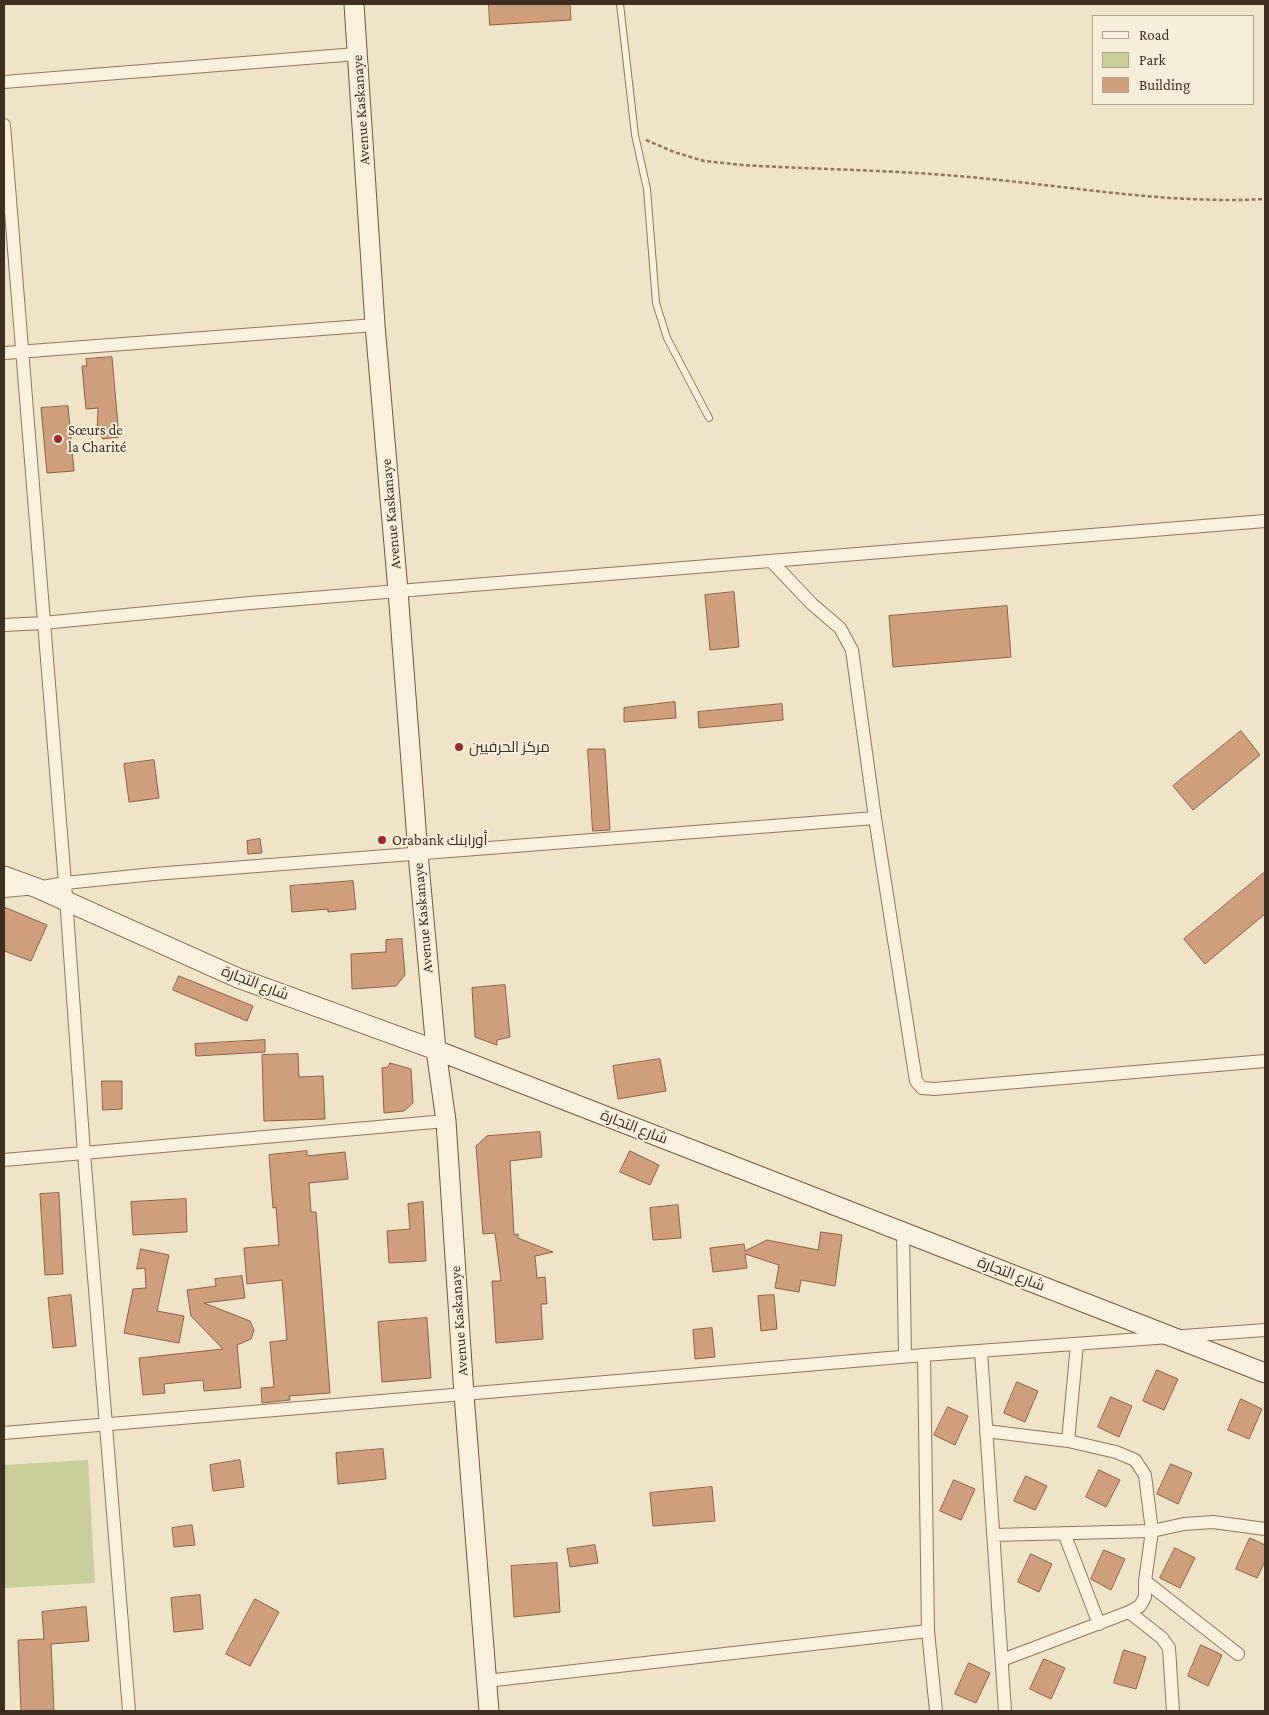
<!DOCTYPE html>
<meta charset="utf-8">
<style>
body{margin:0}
#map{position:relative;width:1269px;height:1715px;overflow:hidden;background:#f0e4c8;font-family:"Crimson Pro",serif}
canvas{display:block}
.frame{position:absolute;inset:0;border:5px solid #3d2e20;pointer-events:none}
.legend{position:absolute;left:1092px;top:15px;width:162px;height:90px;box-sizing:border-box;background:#f7eed8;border:1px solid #ada18e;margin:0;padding:6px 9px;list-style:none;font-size:15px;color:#3d2e20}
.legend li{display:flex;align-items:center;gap:10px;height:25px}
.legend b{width:25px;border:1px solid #ada18e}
</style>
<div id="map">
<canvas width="1269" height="1715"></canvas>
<div class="frame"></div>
<ul class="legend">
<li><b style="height:6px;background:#faf1dc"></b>Road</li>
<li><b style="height:14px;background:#c9cf9b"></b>Park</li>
<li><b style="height:14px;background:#cf9f7d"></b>Building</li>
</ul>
</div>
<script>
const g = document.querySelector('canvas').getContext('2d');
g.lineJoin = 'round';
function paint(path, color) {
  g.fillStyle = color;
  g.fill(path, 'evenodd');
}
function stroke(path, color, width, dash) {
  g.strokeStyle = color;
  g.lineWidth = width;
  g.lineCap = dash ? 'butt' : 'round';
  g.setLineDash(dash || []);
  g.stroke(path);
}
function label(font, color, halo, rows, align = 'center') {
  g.font = font + ' "Crimson Pro",Cairo,serif';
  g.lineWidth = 4;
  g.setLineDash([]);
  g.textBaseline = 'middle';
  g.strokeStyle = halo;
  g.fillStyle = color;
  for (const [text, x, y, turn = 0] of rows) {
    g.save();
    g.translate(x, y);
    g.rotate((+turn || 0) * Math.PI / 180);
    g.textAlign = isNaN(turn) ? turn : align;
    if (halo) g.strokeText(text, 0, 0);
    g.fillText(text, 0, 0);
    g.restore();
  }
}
const green = new Path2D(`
 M88,1460L95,1583L4,1588V1465Z`);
const building = new Path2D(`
 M489,4H570L571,20L490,25Z
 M112,357L119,437L103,439L97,433L98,408L86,409L82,366H87L86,359Z
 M68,406L74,471L47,473L41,408Z
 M734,592L739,647L710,650L705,595Z
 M1007,606L1011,657L893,667L889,616Z
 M675,702L676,718L624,722V708Z
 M782,704L783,720L699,728L698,712Z
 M1241,731L1260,755L1193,810L1173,786Z
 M588,749H605L610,830L593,831Z
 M154,760L159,798L129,802L124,764Z
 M260,839L262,853L248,854L247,841Z
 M1265,872V914L1205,964L1184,939Z
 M353,881L356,909L328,912V909L292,912L290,886Z
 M4,907L47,925L31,961L4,951Z
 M402,939L405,975L396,986L352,989L351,954L386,952V940Z
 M179,976L253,1006L247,1021L173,990Z
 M505,985L510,1037L497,1040V1045L475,1037L472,988Z
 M265,1040V1052L196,1056L195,1044Z
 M298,1054L299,1077L323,1076L325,1119L264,1121L262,1055Z
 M660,1059L666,1091L618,1099L613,1066Z
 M390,1063L411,1069L413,1103L404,1111L384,1113L382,1068L388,1067Z
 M102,1081H122V1109L103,1110Z
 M540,1132L542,1157L510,1161L514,1235L518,1234V1238L553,1252L535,1256L537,1278L545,1277L547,1304H541L543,1339L496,1343L492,1281H501L495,1233L483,1234L476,1146L487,1136Z
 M307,1151V1156L345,1152L348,1179L309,1183L311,1212H316L330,1393L289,1396L290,1400L262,1403L261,1388L274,1387L270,1342L287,1340L282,1280L247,1284L244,1248L279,1245L276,1207L273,1208L269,1155Z
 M630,1151L659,1165L650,1185L620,1172Z
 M59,1193L63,1274L45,1275L40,1194Z
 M186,1199L187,1232L133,1235L131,1202Z
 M423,1202L426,1261L389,1263L387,1231L410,1229L408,1204Z
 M678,1205L681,1238L653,1240L650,1208Z
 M821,1232L842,1235L835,1286L801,1280L799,1292L775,1288L779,1265L745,1254L747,1268L713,1272L710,1248L744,1244L745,1251L767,1240L818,1250Z
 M141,1249L169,1255L157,1311L184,1316L179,1343L124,1333L133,1289L146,1288L145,1268L137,1269Z
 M242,1276L245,1298L204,1303L250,1321L254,1330L251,1339L237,1345L241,1388L204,1391L203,1380L164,1384L165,1393L143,1395L139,1358L223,1349L191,1316L187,1290L216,1286L215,1279Z
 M71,1295L76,1346L53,1348L48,1298Z
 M774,1295L777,1329L761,1331L758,1296Z
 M427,1318L431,1378L382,1382L378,1322Z
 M712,1328L715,1357L695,1359L693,1330Z
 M1157,1370L1178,1379L1164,1410L1143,1401Z
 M1017,1382L1038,1391L1025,1422L1004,1413Z
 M1111,1397L1132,1406L1119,1437L1098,1427Z
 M1241,1399L1262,1409L1249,1439L1228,1430Z
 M948,1407L968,1416L955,1445L934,1435Z
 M383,1449L386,1479L338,1484L336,1453Z
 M240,1460L244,1487L213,1491L210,1465Z
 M1171,1464L1192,1473L1178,1504L1157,1494Z
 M1099,1470L1120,1480L1106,1507L1086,1497Z
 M1026,1476L1047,1486L1035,1510L1014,1501Z
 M954,1480L975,1489L961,1520L940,1511Z
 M712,1487L715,1521L653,1526L650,1493Z
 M192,1525L195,1545L174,1547L172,1528Z
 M1250,1538L1265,1545V1561L1257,1578L1236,1569Z
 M595,1545L598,1563L570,1567L567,1549Z
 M1175,1548L1195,1558L1180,1588L1160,1578Z
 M1104,1550L1125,1559L1111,1590L1091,1579Z
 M1031,1554L1052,1564L1039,1592L1018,1582Z
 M557,1563L560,1612L514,1617L511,1566Z
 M200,1595L203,1629L174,1632L171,1598Z
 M255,1599L279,1612L250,1666L226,1654Z
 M86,1607L89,1641L51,1644L54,1711H21L18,1640L44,1639L42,1612Z
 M1201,1645L1222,1655L1208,1686L1188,1676Z
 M1124,1650L1146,1657L1136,1689L1114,1683Z
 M1044,1659L1065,1668L1051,1699L1030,1689Z
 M969,1663L990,1673L976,1703L955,1694Z`);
const path = new Path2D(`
 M646,140L674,152L704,161L743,165C825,170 907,170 989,179C1081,188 1172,204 1265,199`);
const lane = new Path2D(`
 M620,4L635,135L647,189L656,303L667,338L709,418`);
const street = new Path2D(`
 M4,82L357,54
 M4,125L65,883L84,1153L129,1711
 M4,353L375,325
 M772,562L812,604L840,628L852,650L875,818L916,1081L922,1088L934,1089L1265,1061
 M4,625L43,623L250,603L1265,521
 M4,891L37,888L65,883L154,874L875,818
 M4,1160L446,1121
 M903,1232L905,1356
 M981,1351L1005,1711
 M924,1355L928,1631L936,1711
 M986,1431L1068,1441L1116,1452L1135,1460L1145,1475L1152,1531L1145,1581V1597L1140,1606L1129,1612L1002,1660
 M4,1433L924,1355L1265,1330
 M1068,1441L1077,1344
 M1064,1533L1099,1624
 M993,1535L1152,1531L1184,1524L1213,1522L1265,1529
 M1145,1581L1238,1654
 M1129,1612L1162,1638L1169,1648L1173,1711
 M486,1681L928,1631`);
const secondary = new Path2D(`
 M354,4L375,325L398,591L418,854L436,1050L446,1121L464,1395L489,1711
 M4,876L37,888L238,978L436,1050L1265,1373`);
const markers = [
 [58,439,5,"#9e2a2b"],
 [459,747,5,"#9e2a2b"],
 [382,840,5,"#9e2a2b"]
];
const streetNames = [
 ["Avenue Kaskanaye",361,110,-94],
 ["Avenue Kaskanaye",391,514,-95],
 ["Avenue Kaskanaye",423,918,-95],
 ["شارع التجارة",255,983,21],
 ["شارع التجارة",634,1127,21],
 ["شارع التجارة",1011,1274,21],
 ["Avenue Kaskanaye",459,1321,-94]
];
const poiNames = [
 ["Sœurs de",68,430],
 ["la Charité",68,447],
 ["مركز الحرفيين",469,747],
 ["Orabank أورابنك",392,840]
];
paint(green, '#c9cf9b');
paint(building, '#cf9f7d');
stroke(building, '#8d5f41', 1);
stroke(lane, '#8d765c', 8);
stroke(street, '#8d765c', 14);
stroke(secondary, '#6f573f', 21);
stroke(path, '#8d765c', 2.5, [4, 2.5]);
stroke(lane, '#faf1dc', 6);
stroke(street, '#faf1dc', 12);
stroke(secondary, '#faf1dc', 19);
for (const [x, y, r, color] of markers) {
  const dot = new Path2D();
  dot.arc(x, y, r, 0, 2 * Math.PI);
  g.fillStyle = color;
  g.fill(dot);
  stroke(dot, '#f7eed8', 2);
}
label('15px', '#3d2e20', '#f7eed8', streetNames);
label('15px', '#3d2e20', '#f7eed8', poiNames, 'left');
</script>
